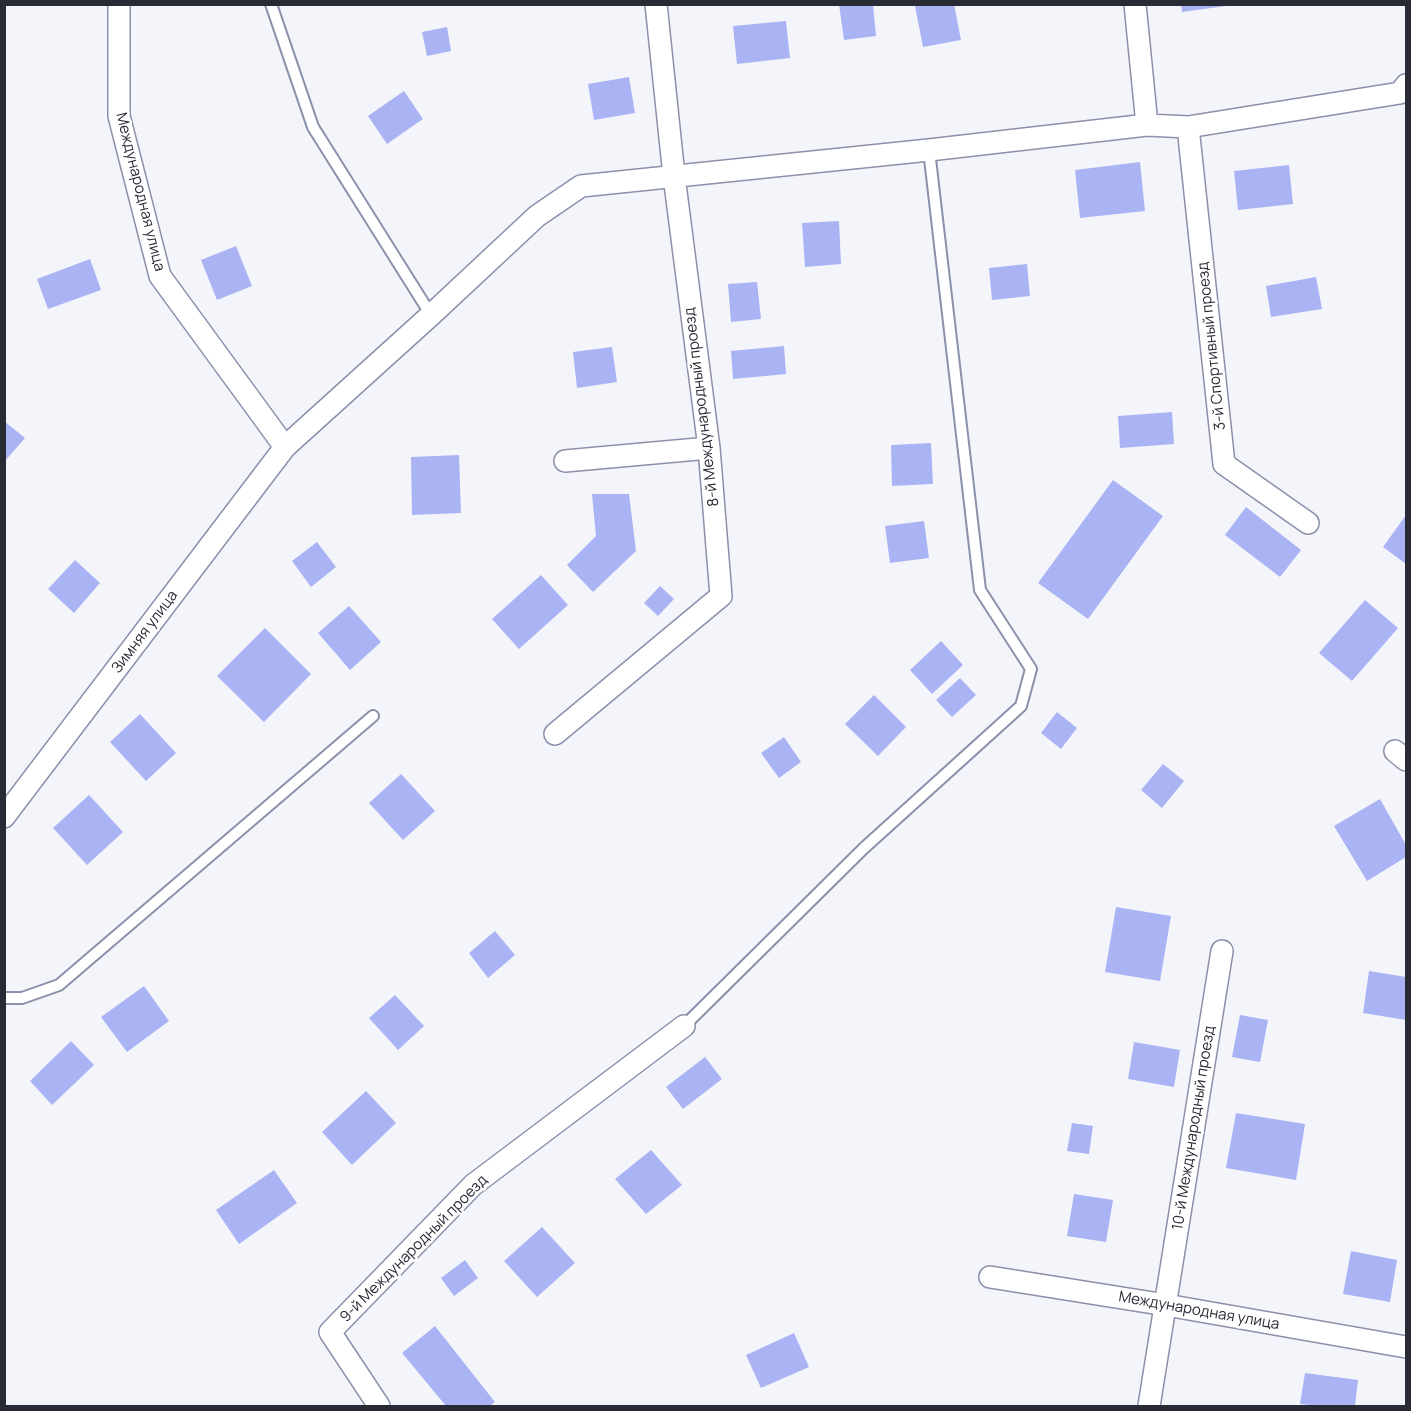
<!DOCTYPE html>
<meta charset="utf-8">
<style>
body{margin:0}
#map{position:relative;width:1411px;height:1411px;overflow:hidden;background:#f4f5fb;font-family:Manrope,sans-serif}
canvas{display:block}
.frame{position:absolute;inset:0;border:6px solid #282a35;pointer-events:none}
</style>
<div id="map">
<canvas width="1411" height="1411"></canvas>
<div class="frame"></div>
</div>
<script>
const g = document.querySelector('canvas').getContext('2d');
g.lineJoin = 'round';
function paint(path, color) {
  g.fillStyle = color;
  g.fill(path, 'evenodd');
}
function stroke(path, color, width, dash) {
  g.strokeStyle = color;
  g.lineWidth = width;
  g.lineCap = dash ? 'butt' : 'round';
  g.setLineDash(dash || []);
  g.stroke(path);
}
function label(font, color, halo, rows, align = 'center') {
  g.font = font + ' Manrope,sans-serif';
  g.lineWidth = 5;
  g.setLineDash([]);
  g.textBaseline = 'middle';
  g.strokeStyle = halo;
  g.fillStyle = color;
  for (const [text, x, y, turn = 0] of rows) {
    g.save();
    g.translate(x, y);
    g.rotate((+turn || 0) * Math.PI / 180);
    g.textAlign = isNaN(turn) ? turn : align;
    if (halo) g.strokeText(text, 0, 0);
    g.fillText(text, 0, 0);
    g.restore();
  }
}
const building = new Path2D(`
 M839,4H873L876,36L844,40Z
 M925,4H954L961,40L923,47L915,6Z
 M1181,4H1226V6L1182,12Z
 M786,21L790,58L737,64L733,26Z
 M447,27L451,51L427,56L422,32Z
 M629,77L635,113L594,120L588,84Z
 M404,91L423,119L387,144L368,116Z
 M1140,162L1145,211L1080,218L1075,170Z
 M1289,165L1293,204L1238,210L1234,171Z
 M839,221L841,264L805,267L802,223Z
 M236,246L252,286L217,300L201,260Z
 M90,259L101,290L48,309L37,279Z
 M1027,264L1030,296L992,300L989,268Z
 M1316,277L1322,309L1271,317L1266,286Z
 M757,282L761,319L731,322L728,284Z
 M784,346L786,374L733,379L731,351Z
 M612,347L617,382L577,388L573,352Z
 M1172,412L1174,444L1120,448L1118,416Z
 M4,421L25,438L4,462Z
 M931,443L933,484L892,486L891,445Z
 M459,455L461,513L412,515L411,457Z
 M1113,480L1163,516L1088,619L1038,583Z
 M592,494H629L636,551L593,592L567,565L596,536Z
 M1246,507L1301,550L1280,577L1225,535Z
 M1406,515V564L1383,547Z
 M924,521L929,558L890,563L885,526Z
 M317,542L336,567L311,587L292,561Z
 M75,560L100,583L74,613L48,589Z
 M541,575L568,605L519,649L492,619Z
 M660,586L674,599L658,616L644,603Z
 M1365,600L1398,628L1352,681L1319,653Z
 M349,606L381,642L350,670L318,633Z
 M265,628L311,674L264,722L217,676Z
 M941,641L963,665L932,694L910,670Z
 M960,678L976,695L952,717L936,700Z
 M874,695L906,727L878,756L845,724Z
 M1057,712L1077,728L1061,749L1041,733Z
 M140,714L176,753L146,781L110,742Z
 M784,737L801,762L779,778L761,753Z
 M1163,764L1184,781L1162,808L1141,790Z
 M401,774L435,811L403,840L369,803Z
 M89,795L123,832L87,865L53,828Z
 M1380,799L1406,845V857L1367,881L1334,826Z
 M1116,907L1171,916L1160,981L1105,972Z
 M495,931L515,955L488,978L469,953Z
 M1369,971L1406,977V1020L1363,1013Z
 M144,986L169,1021L127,1052L101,1017Z
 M395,995L424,1026L398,1050L369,1018Z
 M1240,1015L1268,1020L1260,1062L1232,1057Z
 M71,1041L94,1065L52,1105L30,1081Z
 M1134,1042L1180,1050L1174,1087L1128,1079Z
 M705,1057L722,1079L683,1109L666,1087Z
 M366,1091L396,1123L352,1165L322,1132Z
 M1236,1113L1305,1124L1296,1180L1226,1168Z
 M1072,1123L1093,1126L1089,1154L1067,1151Z
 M651,1150L682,1185L646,1214L615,1179Z
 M274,1170L297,1203L239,1244L216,1210Z
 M1074,1194L1113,1200L1106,1242L1067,1236Z
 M542,1227L575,1263L537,1297L504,1261Z
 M1351,1251L1397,1260L1390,1302L1343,1294Z
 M465,1260L478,1278L454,1296L441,1278Z
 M435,1326L495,1402L490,1406H446L402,1353Z
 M794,1333L809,1367L761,1388L746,1355Z
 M1305,1373L1358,1380L1355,1406H1320L1300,1404Z`);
const lane = new Path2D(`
 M271,4L313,127L431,315
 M4,998H22L59,985L373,716
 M684,1026L864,848L1021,706L1031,669L980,590L929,150`);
const street = new Path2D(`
 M119,4V116L160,276L285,447
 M1135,4L1147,125
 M1188,127L1224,464L1308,523
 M565,461L709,448
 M555,734L721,596L709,448L674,176L656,4
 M1395,751L1406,760
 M4,817L285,447L431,315L537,216L581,186L929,150L1147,125L1188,127L1400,93L1406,85
 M990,1277L1166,1305L1406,1347
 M379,1406L330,1332L473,1185L684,1026
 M1149,1406L1222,951`);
const streetNames = [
 ["Международная улица",140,192,76],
 ["3-й Спортивный проезд",1212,346,-96],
 ["8-й Международный проезд",702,407,-97],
 ["Зимняя улица",145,632,-53],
 ["10-й Международный проезд",1194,1128,-81],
 ["9-й Международный проезд",414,1249,-45],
 ["Международная улица",1199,1311,10]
];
paint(building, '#aab4f4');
stroke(lane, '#8b90ab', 14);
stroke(street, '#8b90ab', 24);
stroke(lane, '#fff', 10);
stroke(street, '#fff', 21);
label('15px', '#282a35', '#fff', streetNames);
</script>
